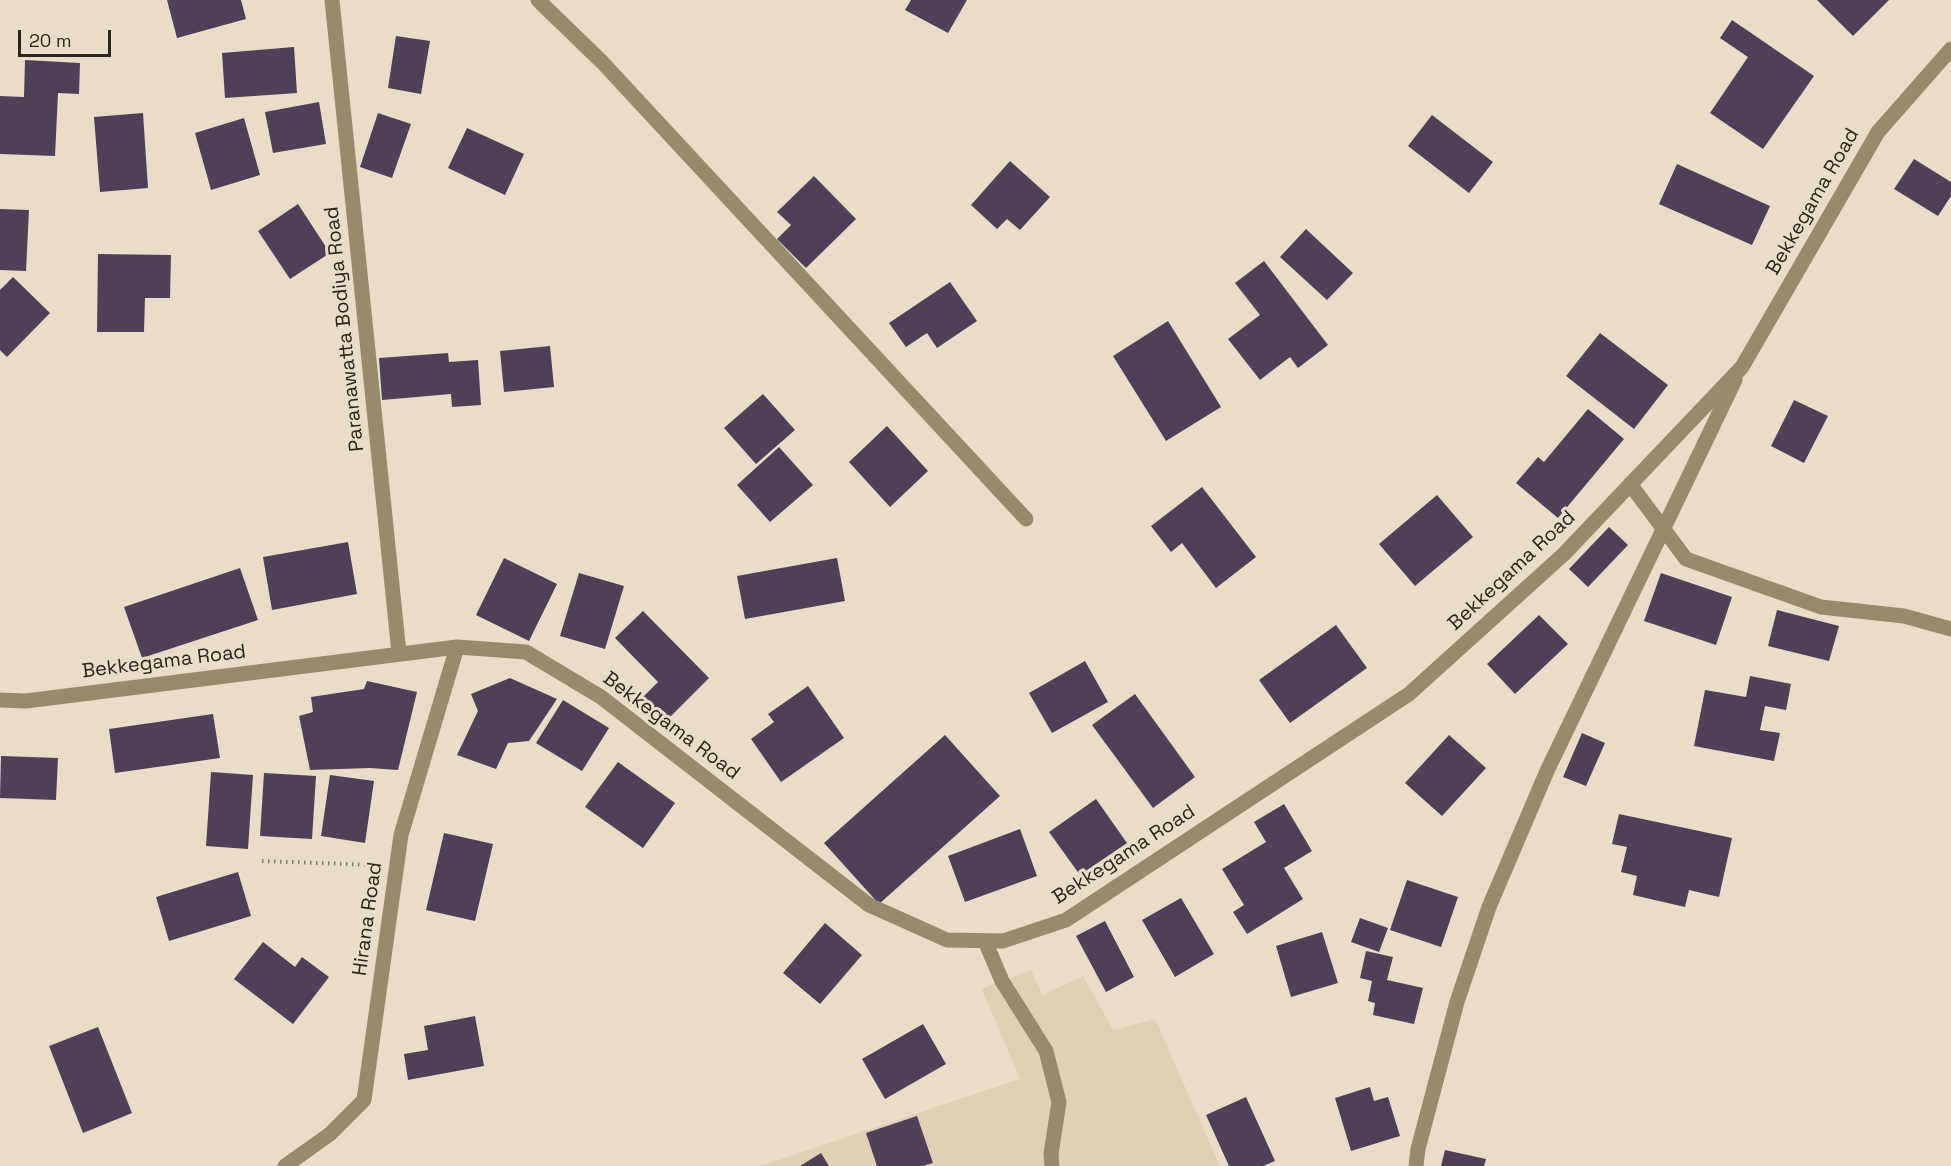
<!DOCTYPE html>
<style>
body{margin:0}
#map{position:relative;width:1951px;height:1166px;overflow:hidden;background:#e9ddc7;font-family:"Space Grotesk",sans-serif}
canvas{display:block}
.scale{position:absolute;left:18px;top:30px;width:93px;height:27px;box-sizing:border-box;border:3px solid #2a251d;border-top:0;padding-left:8px;font-size:18px;line-height:21px;white-space:nowrap;color:#2a251d;-webkit-text-stroke:4px #e9ddc7;paint-order:stroke}
</style>
<div id="map">
<canvas width="1951" height="1166"></canvas>
<div class="scale">20 m</div>
</div>
<script>
const g = document.querySelector('canvas').getContext('2d');
g.lineJoin = 'round';
function paint(path, color) {
  g.fillStyle = color;
  g.fill(path, 'evenodd');
}
function stroke(path, color, width, dash) {
  g.strokeStyle = color;
  g.lineWidth = width;
  g.lineCap = dash ? 'butt' : 'round';
  g.setLineDash(dash || []);
  g.stroke(path);
}
function label(font, color, halo, rows, align = 'center') {
  g.font = font + ' "Space Grotesk",sans-serif';
  g.lineWidth = 6;
  g.setLineDash([]);
  g.textBaseline = 'middle';
  g.strokeStyle = halo;
  g.fillStyle = color;
  for (const [text, x, y, turn = 0] of rows) {
    g.save();
    g.translate(x, y);
    g.rotate((+turn || 0) * Math.PI / 180);
    g.textAlign = isNaN(turn) ? turn : align;
    if (halo) g.strokeText(text, 0, 0);
    g.fillText(text, 0, 0);
    g.restore();
  }
}
const built = new Path2D(`
 M1031,970L1042,995L1083,976L1113,1030L1155,1019L1220,1166H760L1020,1079L982,989Z`);
const building = new Path2D(`
 M167,0H241L246,19L177,38Z
 M911,0H967L948,33L905,10Z
 M1817,0H1889L1853,36Z
 M1732,20L1814,76L1763,149L1710,113L1748,57L1720,38Z
 M396,36L430,41L421,94L388,88Z
 M294,47L297,93L225,98L222,53Z
 M25,60L80,63L79,94L58,93L55,156L0,154V96L24,97Z
 M319,102L326,144L273,153L265,112Z
 M143,113L148,188L100,192L94,117Z
 M378,113L411,124L392,178L360,167Z
 M1432,115L1493,162L1469,193L1408,146Z
 M244,118L260,175L211,190L195,133Z
 M467,128L524,154L505,195L448,168Z
 M1914,159L1951,182V196L1938,216L1894,189Z
 M1010,161L1050,197L1020,230L1007,219L997,229L971,205Z
 M1677,164L1770,206L1752,245L1659,204Z
 M814,176L856,219L806,268L777,239L791,225L777,212Z
 M298,204L330,253L290,279L258,231Z
 M0,209L29,210L26,271L0,270Z
 M1306,229L1353,273L1327,300L1280,257Z
 M98,254L171,255L170,298H145L144,332H97Z
 M1264,261L1328,345L1298,368L1290,357L1260,380L1228,339L1260,315L1235,283Z
 M13,277L50,313L7,357L0,350V290Z
 M950,282L977,321L937,348L927,333L906,347L889,323Z
 M1168,321L1221,407L1166,441L1113,356Z
 M1600,333L1668,385L1634,429L1566,376Z
 M550,346L554,387L504,392L500,351Z
 M448,353L449,362L478,360L481,405L452,407L451,394L382,400L379,358Z
 M763,394L795,430L756,464L724,428Z
 M1794,400L1828,416L1804,463L1771,446Z
 M1588,409L1624,439L1558,518L1516,483L1538,457L1544,462Z
 M887,426L928,471L890,507L849,462Z
 M779,447L813,485L770,522L737,485Z
 M1202,487L1256,557L1216,588L1182,543L1171,552L1151,526Z
 M1437,495L1473,537L1415,586L1379,544Z
 M1609,527L1628,545L1588,587L1569,569Z
 M348,542L357,594L272,610L263,557Z
 M504,558L557,584L529,641L476,615Z
 M837,558L845,601L745,619L737,576Z
 M240,568L258,620L142,658L124,607Z
 M579,573L624,586L605,649L560,636Z
 M1661,573L1732,597L1716,645L1644,621Z
 M1777,610L1839,626L1829,661L1768,646Z
 M643,611L709,678L665,722L642,698L658,682L615,638Z
 M1539,615L1568,644L1515,694L1487,664Z
 M1336,625L1367,668L1290,723L1259,680Z
 M1085,661L1108,702L1052,733L1029,693Z
 M1750,676L1791,684L1786,710L1765,706L1760,730L1780,733L1774,761L1694,746L1705,690L1746,697Z
 M510,678L557,699L529,741L508,743L496,769L457,755L478,711L471,694Z
 M367,681L417,692L398,770L370,768L310,770L299,716L313,712L311,697L364,689Z
 M808,686L844,738L781,782L751,739L774,722L768,714Z
 M1135,694L1195,777L1153,808L1092,725Z
 M563,700L609,728L582,771L536,743Z
 M213,714L220,758L115,773L109,729Z
 M1582,733L1605,743L1586,786L1563,777Z
 M945,735L1000,796L879,904L824,843Z
 M1449,735L1486,768L1442,816L1405,783Z
 M1,756L58,758L56,800L0,798Z
 M618,762L675,803L643,848L585,807Z
 M211,772L253,775L248,849L206,846Z
 M264,773L316,776L312,839L260,836Z
 M330,775L374,781L365,843L321,836Z
 M1096,799L1127,843L1080,875L1049,832Z
 M1284,804L1312,851L1284,868L1303,899L1247,934L1233,912L1244,905L1222,869L1266,842L1254,822Z
 M1619,814L1732,838L1719,897L1689,890L1685,907L1633,895L1637,876L1621,872L1627,847L1612,844Z
 M1020,829L1037,876L965,902L948,856Z
 M444,833L493,844L475,921L426,910Z
 M238,872L251,916L169,941L156,897Z
 M1407,880L1458,897L1441,947L1390,930Z
 M1181,898L1214,954L1175,977L1142,920Z
 M1360,918L1388,928L1379,952L1351,942Z
 M1105,921L1134,977L1106,992L1076,936Z
 M825,923L862,955L820,1004L783,973Z
 M1322,932L1338,983L1291,997L1276,946Z
 M263,942L295,967L302,957L329,977L293,1024L234,979Z
 M1366,951L1393,957L1387,980L1423,988L1414,1024L1373,1015L1375,1003L1368,1001L1372,981L1360,978Z
 M475,1016L484,1066L408,1080L404,1054L428,1050L424,1026Z
 M923,1024L946,1064L885,1099L862,1059Z
 M98,1027L132,1113L83,1133L49,1046Z
 M1370,1087L1374,1101L1388,1097L1400,1136L1351,1151L1335,1098Z
 M1246,1097L1275,1161L1263,1166H1229L1206,1115Z
 M917,1116L933,1163L923,1166H877L866,1133Z
 M1445,1150L1486,1159L1484,1166H1441Z
 M821,1153L829,1166H800Z`);
const path = new Path2D(`
 M262,861L375,865`);
const minor = new Path2D(`
 M332,0L399,653
 M538,0L602,62L1026,519
 M1630,484L1686,559L1821,607L1904,616L1951,629
 M0,700L26,701L457,647L526,652L601,697L869,905L947,940L1003,941L1066,920L1409,694L1564,554L1742,367L1878,132L1951,49
 M985,941L1002,981L1046,1051L1059,1102L1051,1154L1052,1166
 M285,1166L330,1134L364,1100L401,835L457,647
 M1416,1166L1418,1149L1457,1002L1489,907L1547,771L1735,380`);
const streetNames = [
 ["Bekkegama Road",1813,202,-60],
 ["Paranawatta Bodiya Road",345,329,-96],
 ["Bekkegama Road",1512,571,-43],
 ["Bekkegama Road",164,662,-7],
 ["Bekkegama Road",671,726,37],
 ["Bekkegama Road",1124,855,-33],
 ["Hirana Road",368,919,-82]
];
paint(built, '#e0d1b5');
paint(building, '#513e59');
stroke(path, '#847c6d', 4, [1.5, 4.5]);
stroke(minor, '#978c6a', 15);
label('20px', '#2a251d', '#e9ddc7', streetNames);
</script>
